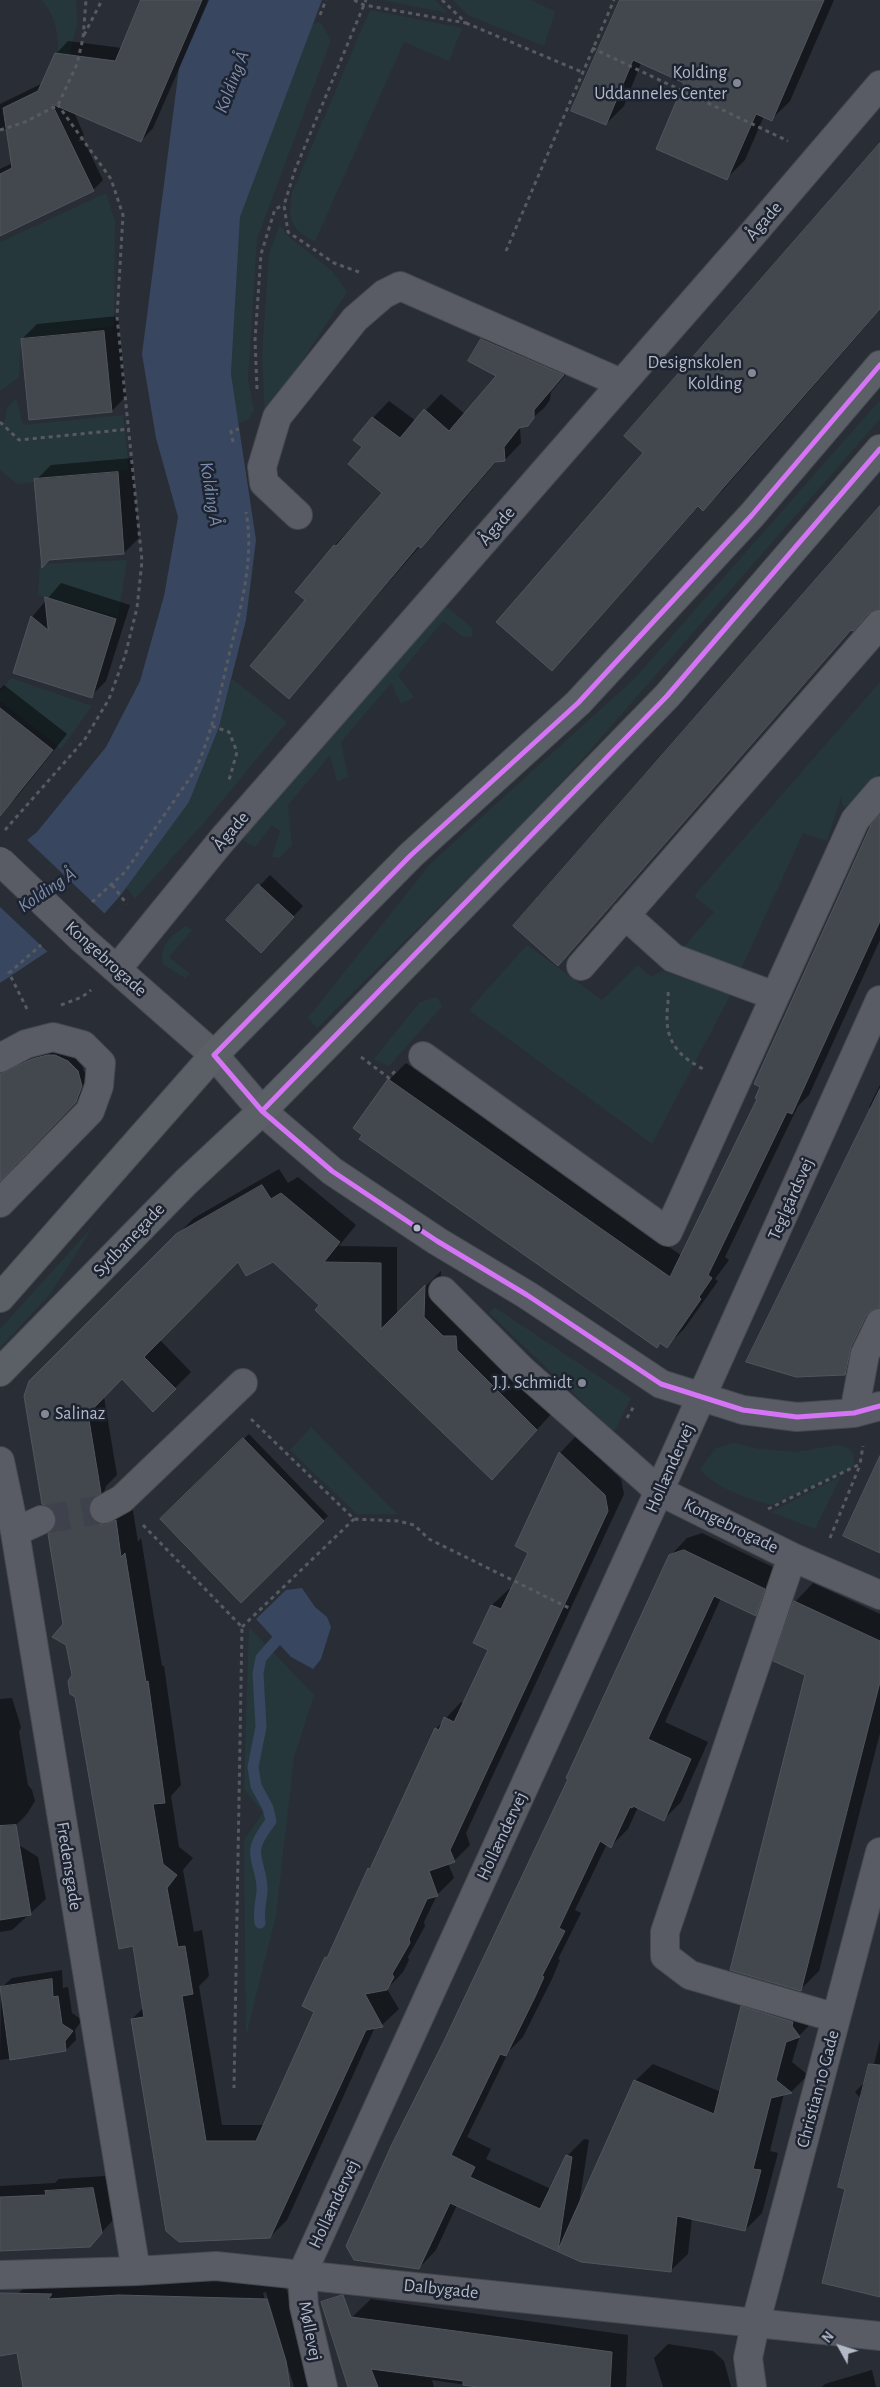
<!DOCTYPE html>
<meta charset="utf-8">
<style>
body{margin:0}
#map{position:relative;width:880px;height:2387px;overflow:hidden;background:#292d36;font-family:"Alegreya Sans",sans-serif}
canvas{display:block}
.north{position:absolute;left:815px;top:2322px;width:50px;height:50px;-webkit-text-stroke:4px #1d2330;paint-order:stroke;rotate:309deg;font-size:14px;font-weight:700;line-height:20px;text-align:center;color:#b3b9c7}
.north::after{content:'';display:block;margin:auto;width:18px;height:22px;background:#b3b9c7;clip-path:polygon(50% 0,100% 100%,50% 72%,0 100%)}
</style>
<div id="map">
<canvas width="880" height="2387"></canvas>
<div class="north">N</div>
</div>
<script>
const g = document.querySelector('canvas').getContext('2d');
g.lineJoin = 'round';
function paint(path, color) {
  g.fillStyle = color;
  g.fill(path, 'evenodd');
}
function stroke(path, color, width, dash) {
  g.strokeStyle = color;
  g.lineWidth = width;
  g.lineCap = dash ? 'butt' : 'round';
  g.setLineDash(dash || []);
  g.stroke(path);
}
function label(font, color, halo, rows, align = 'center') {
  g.font = font + ' "Alegreya Sans",sans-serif';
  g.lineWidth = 5;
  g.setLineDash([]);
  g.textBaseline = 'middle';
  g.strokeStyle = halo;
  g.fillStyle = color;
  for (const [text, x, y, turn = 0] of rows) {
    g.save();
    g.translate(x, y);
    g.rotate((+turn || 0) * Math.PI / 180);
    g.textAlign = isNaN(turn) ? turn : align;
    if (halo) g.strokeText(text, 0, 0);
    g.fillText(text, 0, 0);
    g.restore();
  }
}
const green = new Path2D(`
 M41,0H76L77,24L70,55L58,53C58,33 56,15 41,0Z
 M382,0H435L448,13Z
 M453,0H531L555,12L544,46L468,15Z
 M370,10L462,28L449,61L404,42L315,241C290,230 288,219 292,193Z
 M320,22L331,40L257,239L248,379L254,410L248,419L238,424L231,374L240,217L312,24Z
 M106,193L115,221L114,326L21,339L19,377L0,391V240L1,242Z
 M280,225L289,237L332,271L347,292L265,418L262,354L269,254Z
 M16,398L23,425L123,415L129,470L17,484L0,470V424L5,420L7,408Z
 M880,400V419L577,765L504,843L317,1028L308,1018L431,863L635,678Z
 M127,560L118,617L38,595L40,564Z
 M442,603L471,627L473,632L472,636L463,637L443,621L398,675L414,697L401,704L391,683L341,742L348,777L337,782L330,755L288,805L292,845L279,858L272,857L280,831L272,825L255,847L242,840Z
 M11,678L92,706L61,749L0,701V692Z
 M232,679L287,722L208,818L135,899L126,887L189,802L219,727Z
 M880,682V774L846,810L842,803V794L827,841L803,833L741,969L683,948L714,912L694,896Z
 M186,926L192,930L169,957L190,974L185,978L163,964C159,945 171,936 186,926Z
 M527,945L602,1000L638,965L651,977L662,971L731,994L652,1144L469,1010Z
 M437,997L442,1006L389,1066L374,1059L420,1002Z
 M94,1225L51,1293L0,1348V1329Z
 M494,1307L631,1398L614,1432L489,1313Z
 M311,1427L397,1514H357L290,1450Z
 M733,1443L760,1449L795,1452L839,1445L849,1449L854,1454L853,1467L772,1505C747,1498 718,1490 700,1469L716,1448Z
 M841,1476L815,1529L771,1512Z
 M249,1627L314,1695L294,1757L276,1915L246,2036L244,1840L263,1813L244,1789Z`);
const water = new Path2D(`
 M208,0H322L240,217L231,374L256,540L246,620L219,727L189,802L120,896L104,914L0,983V862L37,832L106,747L140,681L164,596L178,517L156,438L142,354L179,68Z
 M302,1588L315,1607L327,1617L331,1627L321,1659L313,1669L291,1657L256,1619L286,1590Z`);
const pier = new Path2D(`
 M25,838L105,914L50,954L0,907V859Z`);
const shadow = new Path2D(`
 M142,0H209L153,128L141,141L74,112L84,135L78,141H84L103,180L93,190L0,214V169L56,142L0,128V104L43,83L56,54L68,41L122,48Z
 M621,0H834L790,101L772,119L764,116L745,160L727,178L686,82L641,63L624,106L606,124Z
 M880,145V310L722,491L703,510L699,506L552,669L645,453Z
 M118,316L126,396L112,411L22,339L37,324Z
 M499,322L580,358L551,392L550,400L544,408L520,429L521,443L505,460L497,461L438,530L420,546L289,697L307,600L297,592L335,545L384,493L364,447L373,418L389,401L416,421L441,394L465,414L498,376L470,361L482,339Z
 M132,458L139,538L124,553L36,480L51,465Z
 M880,507V598L558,964Z
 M61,583L130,605L106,681L91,696L15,673L32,617Z
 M4,685L67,734L16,798L1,812L0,689Z
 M880,827V940L809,1095L798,1106L725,1257L729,1260L715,1279L718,1281L684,1329L667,1346L661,1342L657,1347L389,1080L406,1063L682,1256L759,1098Z
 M270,875L303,906L271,941L227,919Z
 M53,1050L73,1056L82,1066L87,1079L81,1096L0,1179V1073L38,1054Z
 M880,1085V1307L867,1329L862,1357L845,1374L872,1108L869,1107Z
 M279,1169L288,1183L298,1177L356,1225L339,1246L397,1247V1315L441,1271L440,1301L552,1413L508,1462L321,1305L273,1261L238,1260L160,1340L191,1372L153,1410L122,1377L104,1397L117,1475L106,1486L104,1492L107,1501L132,1505L138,1542L141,1538L162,1666H164L181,1785L171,1796L179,1847L193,1858L183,1870L194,1932L202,1930L209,1976L199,1986L222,2125H265L316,2011L326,1958L331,1953L369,1868L375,1862L436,1729L461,1702L464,1703L489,1649L475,1643L492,1605L509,1589L512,1590L530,1552L517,1546L560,1453L576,1436L621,1479L624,1494L466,1833L470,1845L454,1861L448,1863L454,1878L437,1895L424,1922L425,1926L408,1957L409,1960L403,1972L387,1989L399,2009L382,2025L375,2027L287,2220L270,2237L179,2241L132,2019L144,2007L134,1945L73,1675L55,1528L58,1521L30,1382L194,1218Z
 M249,1434L328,1516L241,1601L161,1519Z
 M702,1533L781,1571L773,1597L755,1614L721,1598L665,1722L708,1742L681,1802L664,1819L638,1807L628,1829L611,1846L607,1844L575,1910L581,1913L558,1959L560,1960L552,1979L523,2037L509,2051L467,2137L491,2149L486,2159L551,2189L567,2156L584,2139L589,2140L579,2204L635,2081L653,2064L721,2092L742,2007L760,1990L816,2018L800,2035L792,2062L808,2075L791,2092L784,2094L770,2151L778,2153L762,2213L745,2230L692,2218L688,2254L670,2271L582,2261L457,2205L436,2250L419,2268L444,2044L570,1779L670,1556L687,1538Z
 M813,1583L880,1614V1733L819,1971L800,1990L806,1675L795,1602Z
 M12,1698L21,1727L19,1732L28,1785L32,1790L35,1801L27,1814L12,1829L0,1831V1699Z
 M0,1833L38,1857L46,1899L12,1930L0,1932Z
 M62,1970L63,1988L68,1987L72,2013L82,2020L75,2030L76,2040L66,2050L0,2060L1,1988L12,1978Z
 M880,2040V2291L847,2188L862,2100L855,2092L871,2076Z
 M105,2176L114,2219L90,2245L0,2236V2186L55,2183L59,2179Z
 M138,2278L284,2281L315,2387H294L266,2292L263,2293L291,2387H24L11,2301L29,2283Z
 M371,2299L628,2335L626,2387H480L432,2380L434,2387H349L343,2326Z
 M668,2344L713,2351L724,2361L731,2387H663L654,2358Z
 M872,2370L876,2387H822L825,2384Z`);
const stream = new Path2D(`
 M260,1923C258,1911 261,1903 262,1892C263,1879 258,1869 256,1857C253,1844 264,1831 271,1821L268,1808L256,1786L253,1767L261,1727L258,1673L261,1658L276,1641`);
const building = new Path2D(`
 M141,0H202L141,142L52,104L94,191L0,236V174L12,168L3,108L38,91L55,53L115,61Z
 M620,0H824L772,121L756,114L727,180L656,149L684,83L633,60L606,125L571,111Z
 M880,143V309L703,511L698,506L552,671L496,622L643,453L624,436Z
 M104,331L112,412L29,420L21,339Z
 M481,339L564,375L534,410V418L528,426L519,428L504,447L505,461L495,462L421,548L418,546L289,699L250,666L305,600L295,592L334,545L336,546L382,493L348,464L362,447L353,440L372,417L400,438L424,409L449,431L496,376L468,361Z
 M118,472L124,554L49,560L42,568L34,479Z
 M880,506V609L869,613L853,631L851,630L558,966L513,926Z
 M45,597L116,619L92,698L13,673L31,616L48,630Z
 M0,708L53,750L0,816Z
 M880,815V921L792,1114L787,1112L708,1275L712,1278L699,1297L701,1299L667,1348L660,1343L657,1348L359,1139L362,1135L353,1128L388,1079L670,1277L757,1099L755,1098L760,1087L754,1084L871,825Z
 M258,884L294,917L261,953L226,920Z
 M48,1055H55L68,1061L78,1071L82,1086L76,1102L0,1181V1074L32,1059Z
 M880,1089V1308L872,1310L866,1316L851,1347L845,1375L796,1377L746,1362Z
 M262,1185L271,1199L281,1193L340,1242L324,1262L381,1263V1329L425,1285L424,1317L443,1336H456L457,1350L537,1430L492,1480L315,1310L319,1305L273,1262L246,1276L238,1262L144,1357L176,1389L153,1412L122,1379L88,1414L101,1493L91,1501L88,1509L91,1517L96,1523L104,1525L116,1520L121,1557L125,1553L146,1682L148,1681L165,1803L153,1804L163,1864L177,1875L167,1888L178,1947L185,1946L193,1994L182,1996L206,2141H256L314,2012L302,2006L325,1957L327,1958L368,1868L370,1869L435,1728L439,1730L444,1717L454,1722L488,1650L473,1643L491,1605L501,1609L528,1553L515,1546L559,1452L605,1495L608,1511L450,1850L455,1862L429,1871L438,1896L427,1899L409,1939L410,1943L392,1974L394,1977L387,1990L365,1994L383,2027L366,2030L270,2238L179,2242L166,2231L131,2019L144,2017L133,1946L119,1949L75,1697L70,1694L68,1681L72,1675L66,1645L52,1637L63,1624L48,1534L54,1529L57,1521L55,1514L50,1508L42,1504L24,1396L29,1381L176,1234Z
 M243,1438L324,1521L241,1603L160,1519Z
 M880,1456V1553L843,1536Z
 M684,1550L765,1589L756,1616L714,1596L648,1739L691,1759L664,1821L633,1806L632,1808L630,1807L611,1848L600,1841L559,1928L565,1931L542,1976L544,1977L535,1997L506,2056L500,2054L451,2155L475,2167L470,2177L540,2209L566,2155L572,2157L558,2250L634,2080L714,2114L741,2006L793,2022L792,2026L800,2037L786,2042L776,2080L792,2093L771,2098L753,2169L761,2170L745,2231L677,2216L671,2272L581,2262L450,2203L419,2269L354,2260L346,2246L392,2144L443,2043L568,1779L566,1778L669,1555Z
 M794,1601L880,1641V1682L801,1991L730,1970L805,1675L773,1661Z
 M16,1825L31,1915L0,1920V1826Z
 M52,1979L53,1997L58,1996L62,2024L73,2031L65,2041L66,2051L10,2060L0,1987Z
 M869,2064L880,2065V2297L822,2283L845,2189L838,2187Z
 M93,2188L102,2233L90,2247L0,2251V2197L46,2195L45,2191Z
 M0,2293L52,2294L48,2299L119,2295L267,2299L286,2361L290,2387H23L17,2353L0,2356Z
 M343,2295L351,2317L612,2352L610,2387H477L463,2385V2381L371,2369L378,2387H348L321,2302Z`);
const minorTunnel = new Path2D(`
 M41,1520L104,1509`);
const path = new Path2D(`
 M354,0L364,5L466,23L442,0
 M320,15L326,0
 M466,23L582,72
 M84,35L102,0
 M592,48L788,141
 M0,130L25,122L58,105L77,64L83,38L86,0
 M506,251L614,0
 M359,272L334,263L288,232L284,205L295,170L366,0
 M257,389L255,340L261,254L275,209L284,205
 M0,422L19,440L130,429
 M233,442L231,431L239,429
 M212,726L229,732L237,752L229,780
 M5,830L85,739L109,699L125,656L137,608L142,561L117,317L123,215L111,179L58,105
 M112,885L127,904
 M92,902L125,872L196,769C212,732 220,694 229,655C240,610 255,559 246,512
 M668,992C669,999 667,1008 667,1015C666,1045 682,1058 705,1070
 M61,1005L82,997L91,990
 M27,1009L9,973L41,945
 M361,1057L389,1078L395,1071
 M627,1418L634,1406
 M251,1419L354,1519L398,1521L414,1525L429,1539L569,1608
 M768,1509L860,1464L863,1446
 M143,1525L242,1627L234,2088
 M830,1538L860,1465
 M242,1627L354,1519`);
const minor = new Path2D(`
 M298,515L264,483L262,467L277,417L355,319L384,294L400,286L621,383
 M625,915L673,958L775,996
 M82,939L214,1055L262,1111L332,1171L437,1241L527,1295L661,1384L743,1410L797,1417L854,1413L880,1406
 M581,966L880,624
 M117,969L222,840L749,238L880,85
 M423,1056L668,1232L855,820L880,791
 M0,1058L26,1044L53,1037L83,1045L101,1063L99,1086L90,1111L0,1203
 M443,1291L522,1370L659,1491L792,1557L880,1595
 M854,1413L865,1354L880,1323
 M0,1461L15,1532L136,2271
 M104,1509L122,1499L243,1383
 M15,1532L41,1520
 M792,1557L665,1932V1956L690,1975L836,2018
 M0,2275L136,2271L216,2266L880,2336
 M323,2387L304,2306L302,2274L659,1491L880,1000
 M752,2387L748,2358L755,2325L880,1852`);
const major = new Path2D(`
 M0,1298L214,1055L411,855L578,703L752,515L880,365
 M0,1372L186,1182L262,1111L334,1038L667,696L880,449`);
const minorBridge = new Path2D(`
 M0,861L82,939`);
const bus1 = new Path2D(`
 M880,365L752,515L578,703L411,855L214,1055L262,1111L332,1171L437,1241L527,1295L661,1384L743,1410L797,1417L854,1413L880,1406
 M262,1111L667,696L880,449`);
const markers = [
 [737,83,5,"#838894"],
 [752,373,5,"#838894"],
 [417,1228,4.5,"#b3b9c7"],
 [582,1383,5,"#838894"],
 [45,1414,5,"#838894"]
];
const poiNames = [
 ["Kolding",727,73],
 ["Uddanneles Center",727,94],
 ["Designskolen",742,363],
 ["Kolding",742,384],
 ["J.J. Schmidt",572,1383],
 ["Salinaz",55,1414,"left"]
];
const streetNames = [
 ["Ågade",764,221,-49],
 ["Ågade",497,526,-49],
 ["Ågade",231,831,-49],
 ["Kongebrogade",106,959,42],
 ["Teglgårdsvej",791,1199,-66],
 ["Sydbanegade",129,1240,-46],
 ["Hollændervej",670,1468,-66],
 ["Kongebrogade",731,1526,26],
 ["Hollændervej",502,1836,-65],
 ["Fredensgade",69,1866,81],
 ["Christian 10 Gade",818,2089,-75],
 ["Hollændervej",334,2204,-65],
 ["Dalbygade",441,2289,6],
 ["Møllevej",310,2331,79]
];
const waterNames = [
 ["Kolding Å",232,82,-69],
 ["Kolding Å",211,494,81],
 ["Kolding Å",47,890,-34]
];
paint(green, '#26373b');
paint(water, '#38465f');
paint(pier, '#292d36');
paint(shadow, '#0007');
stroke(stream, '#38465f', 11);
paint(building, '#43474e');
stroke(building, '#51555d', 1);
stroke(minorTunnel, '#3e424c', 28, [28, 14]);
stroke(minor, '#45484f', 30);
stroke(major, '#474a53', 30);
stroke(path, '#575b61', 3, [4, 4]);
stroke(minor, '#595c64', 28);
stroke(major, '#5b5f66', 28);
stroke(minorBridge, '#45484f', 30, []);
stroke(minorBridge, '#595c64', 28);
stroke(bus1, '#d575f6', 5);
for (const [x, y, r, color] of markers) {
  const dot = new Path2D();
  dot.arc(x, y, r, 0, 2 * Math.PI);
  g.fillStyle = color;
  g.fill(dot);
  stroke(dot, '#1d2330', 2);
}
label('18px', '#b3b9c7', '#1d2330', poiNames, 'right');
label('18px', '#b3b9c7', '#1d2330', streetNames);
label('italic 19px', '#7c8ead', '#1d2330', waterNames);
</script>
